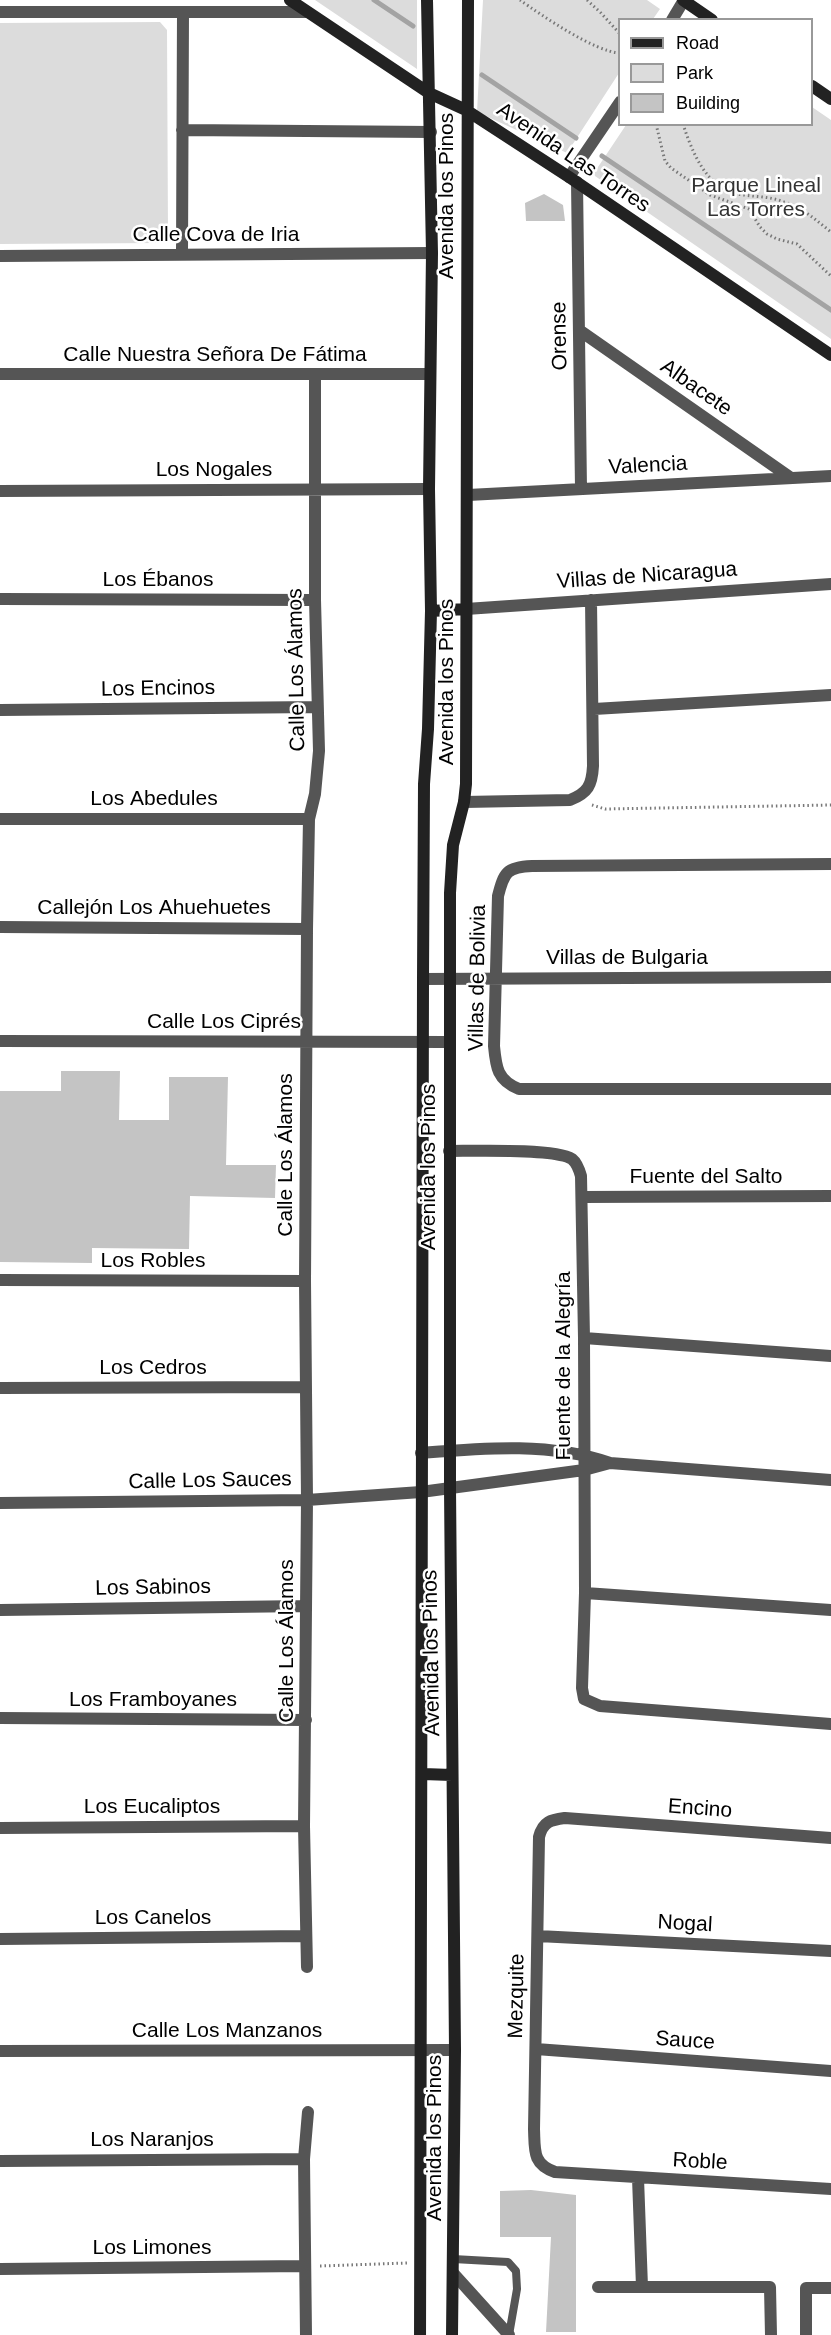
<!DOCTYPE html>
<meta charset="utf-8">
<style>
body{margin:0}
#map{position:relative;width:831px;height:2335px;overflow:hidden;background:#fff;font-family:Helvetica,sans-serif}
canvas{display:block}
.legend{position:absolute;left:618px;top:18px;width:195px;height:108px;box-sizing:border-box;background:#fff;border:2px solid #999;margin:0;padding:8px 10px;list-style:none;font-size:18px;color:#000}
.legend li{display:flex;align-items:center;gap:12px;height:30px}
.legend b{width:30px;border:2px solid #999}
</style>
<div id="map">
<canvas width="831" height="2335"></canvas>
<ul class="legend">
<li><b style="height:8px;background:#222"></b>Road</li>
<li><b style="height:16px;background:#dcdcdc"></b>Park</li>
<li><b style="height:16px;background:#c4c4c4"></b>Building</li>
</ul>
</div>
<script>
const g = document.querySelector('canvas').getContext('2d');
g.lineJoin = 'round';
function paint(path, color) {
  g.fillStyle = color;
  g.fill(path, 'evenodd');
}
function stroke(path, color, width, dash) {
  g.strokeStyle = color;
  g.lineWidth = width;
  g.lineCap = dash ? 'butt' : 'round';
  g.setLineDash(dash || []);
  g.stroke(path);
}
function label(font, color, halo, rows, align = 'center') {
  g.font = font + ' Helvetica,sans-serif';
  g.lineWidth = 5;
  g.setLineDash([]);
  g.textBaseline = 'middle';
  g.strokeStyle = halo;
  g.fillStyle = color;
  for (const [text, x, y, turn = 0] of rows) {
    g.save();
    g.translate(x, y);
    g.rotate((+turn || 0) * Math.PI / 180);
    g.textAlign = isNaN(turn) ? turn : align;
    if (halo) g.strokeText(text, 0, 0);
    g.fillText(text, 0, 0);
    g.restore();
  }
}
const green = new Path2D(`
 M315,0H417V69Z
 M483,0H647L660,9L653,19L620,20L619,73L567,153L477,112Z
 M160,22L167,30L168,236L161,243L0,244V23Z
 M812,107L831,120V339L595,176L594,173L626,125L812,124Z`);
const stream = new Path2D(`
 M374,0L413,26
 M482,75L576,138
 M602,156L831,310`);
const building = new Path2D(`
 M544,194L563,205L565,221H526L525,203Z
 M61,1071H120L119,1120H169V1077H228L226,1165H276L275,1198L190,1196L189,1249L92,1248V1263L0,1262V1091H61Z
 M531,2190L576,2195V2332H546L551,2237H500V2191Z`);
const path = new Path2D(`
 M520,0C541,15 595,52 620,53
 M587,0L601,13L620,34
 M656,124L665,161L671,168L710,195L749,209L760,227L767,234L777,239L797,244L831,276
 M683,124C692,152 707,189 738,194C753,197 770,196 784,202C803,208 816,220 831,232
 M592,805L605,809L831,805
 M320,2266L407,2263`);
const lane = new Path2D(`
 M453,2259L508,2262L516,2271L517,2289L509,2335`);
const street = new Path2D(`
 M0,12H307
 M672,20L684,0
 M182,130L431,132
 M569,177L620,102
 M577,182L581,489
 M182,254L183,12
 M0,256L432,253
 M579,330L791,478
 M0,374H430
 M0,491L429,489
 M468,495L831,476
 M0,599L315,600
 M466,609L831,584
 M594,709L831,695
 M0,710L317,707
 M464,802L570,800C588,793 592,785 593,766L591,600
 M0,819H309
 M831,864L532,866C507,867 504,872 498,896L494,1046C496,1067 497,1080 519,1089H831
 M0,927L307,929
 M423,979L831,977
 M0,1041L449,1042
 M449,1151C473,1151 555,1148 572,1159C577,1163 579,1169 581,1176L584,1338L585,1593L582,1688L584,1699L600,1706L831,1724
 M582,1197L831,1196
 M0,1280L305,1281
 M584,1338L831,1356
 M0,1388L305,1387
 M421,1453C484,1448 550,1442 610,1463L831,1480
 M0,1503L307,1500L421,1492L584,1470L610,1463
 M585,1593L831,1610
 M0,1610L306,1606
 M0,1718L306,1720
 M0,1828L304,1826
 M831,1838L565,1818C551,1820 543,1821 539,1837L534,2129C535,2150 532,2164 555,2172L831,2189
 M538,1936L831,1951
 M0,1939L306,1936
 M307,1967L304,1826L307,1500L305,1281L307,929L309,819L315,794L319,751L315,600V375
 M536,2049L831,2071
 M0,2051L455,2050
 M0,2161L304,2159
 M638,2178L642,2287
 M0,2269L305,2266
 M453,2273L509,2335
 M598,2287H770L771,2335
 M306,2335L304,2159L308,2112
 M806,2335V2288H831`);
const secondary = new Path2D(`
 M290,0L429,93L466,110L569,177L831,355
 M683,0L712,20
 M812,86L831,99
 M431,611L466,609
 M423,1774L452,1775
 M420,2335L423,979L424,784L428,729L431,611L429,489L432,253L427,0
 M452,2335L455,2050L450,1488V893L453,845L464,802L466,784L468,0`);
const streetNames = [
 ["Avenida Las Torres",573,158,34],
 ["Avenida los Pinos",447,196,-90],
 ["Calle Cova de Iria",216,235],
 ["Orense",560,336,-91],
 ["Calle Nuestra Señora De Fátima",215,355],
 ["Albacete",696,388,35],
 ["Valencia",648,466,-3],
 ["Los Nogales",214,470],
 ["Villas de Nicaragua",647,576,-4],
 ["Los Ébanos",158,580],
 ["Calle Los Álamos",297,670,-91],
 ["Avenida los Pinos",447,682,-90],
 ["Los Encinos",158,689,-1],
 ["Los Abedules",154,799],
 ["Callejón Los Ahuehuetes",154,908],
 ["Villas de Bulgaria",627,958],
 ["Villas de Bolivia",478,978,-89],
 ["Calle Los Ciprés",224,1022],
 ["Calle Los Álamos",286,1155,-90],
 ["Avenida los Pinos",429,1167,-90],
 ["Fuente del Salto",706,1177],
 ["Los Robles",153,1261],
 ["Fuente de la Alegría",564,1366,-90],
 ["Los Cedros",153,1368],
 ["Calle Los Sauces",210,1481,-1],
 ["Los Sabinos",153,1588,-1],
 ["Calle Los Álamos",287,1641,-90],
 ["Avenida los Pinos",432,1653,-91],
 ["Los Framboyanes",153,1700],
 ["Los Eucaliptos",152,1807],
 ["Encino",700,1809,4],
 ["Los Canelos",153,1918],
 ["Nogal",685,1924,3],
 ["Mezquite",517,1996,-89],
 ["Calle Los Manzanos",227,2031],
 ["Sauce",685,2041,4],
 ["Avenida los Pinos",435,2138,-90],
 ["Los Naranjos",152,2140],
 ["Roble",700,2162,3],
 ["Los Limones",152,2248]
];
const parkNames = [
 ["Parque Lineal",756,186],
 ["Las Torres",756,210]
];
paint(green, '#dcdcdc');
stroke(stream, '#a3a3a3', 5);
paint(building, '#c4c4c4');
stroke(path, '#777', 3, [1.5, 3]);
stroke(lane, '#555', 8);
stroke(street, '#555', 12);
stroke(secondary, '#222', 12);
label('21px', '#000', '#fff', streetNames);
label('21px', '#333', '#fff', parkNames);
</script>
